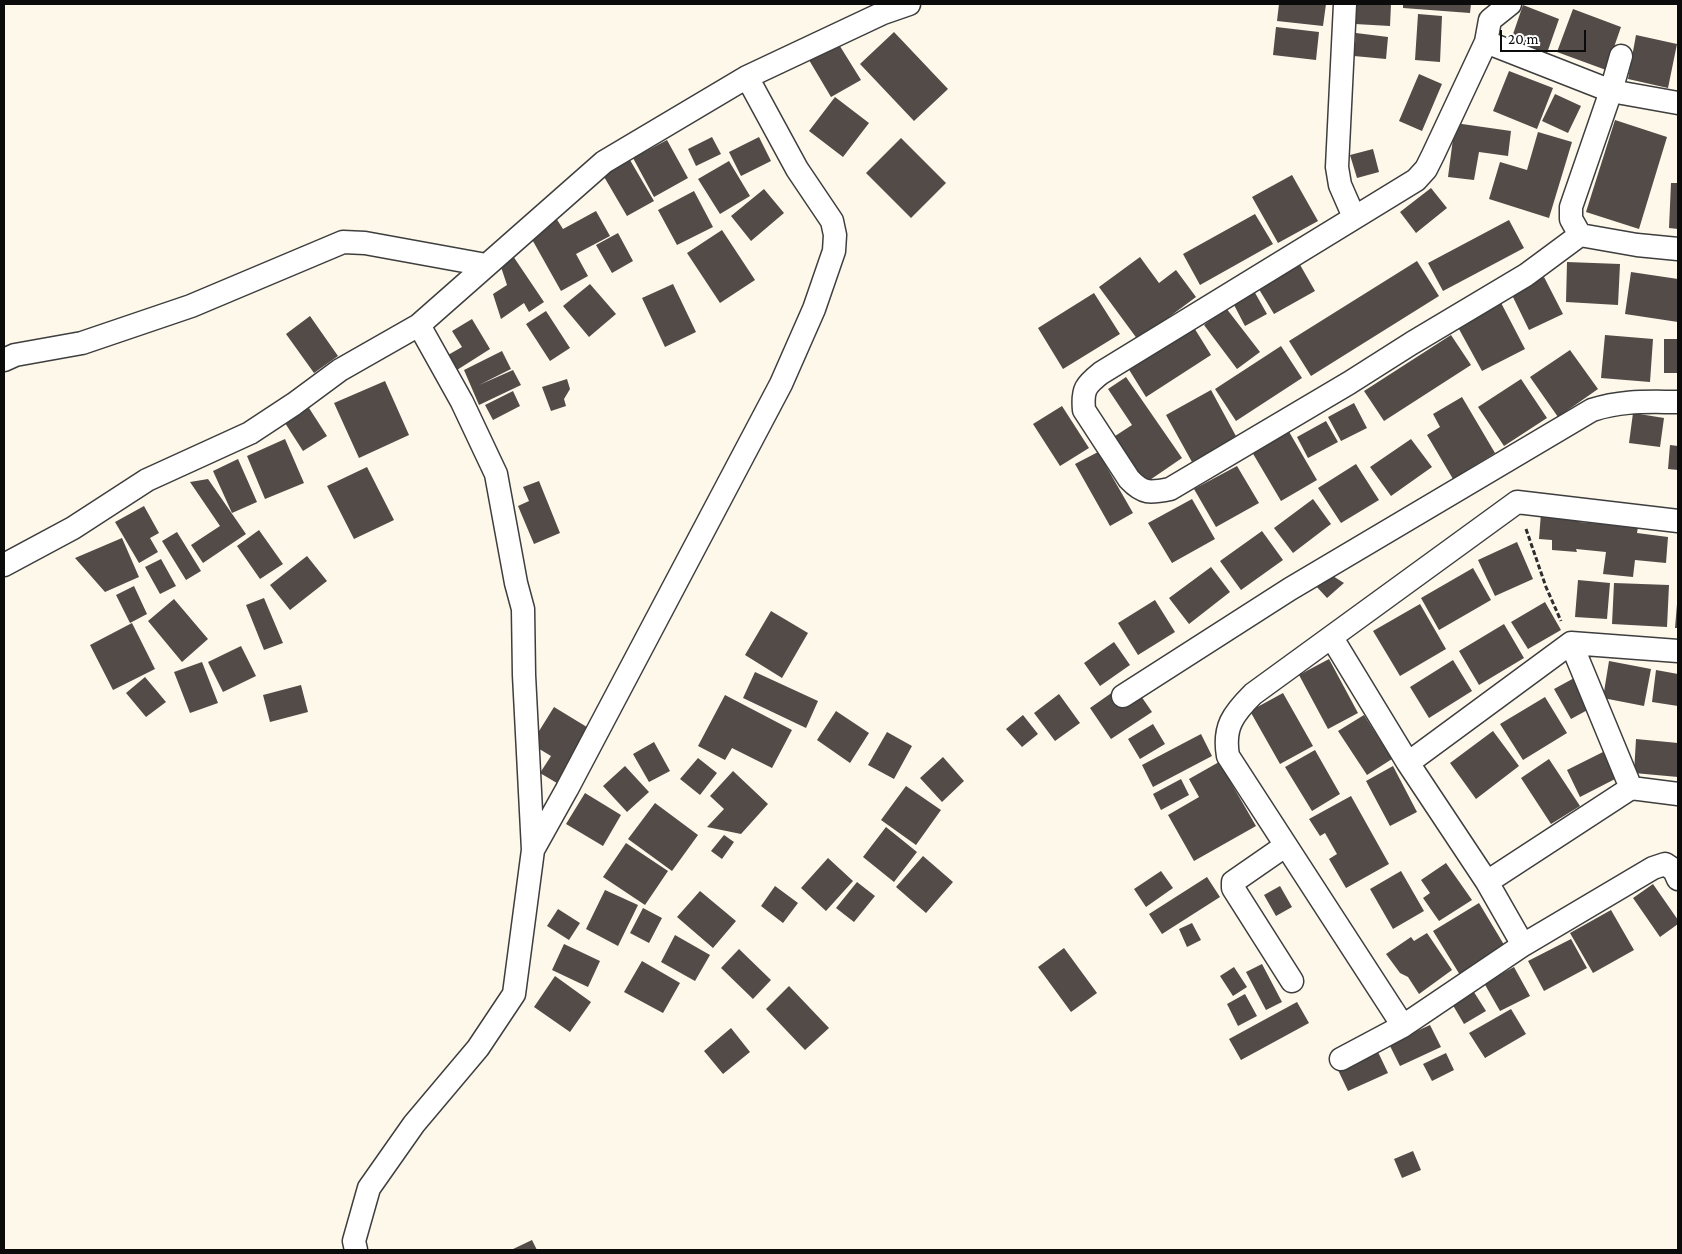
<!DOCTYPE html>
<style>
body{margin:0}
#map{position:relative;width:1682px;height:1254px;overflow:hidden;background:#fdf8ea;font-family:"Crimson Pro",serif}
canvas{display:block}
.frame{position:absolute;inset:0;border:5px solid #0b0b0b;pointer-events:none}
.scale{position:absolute;left:1500px;top:30px;width:86px;height:22px;box-sizing:border-box;border:2px solid #0b0b0b;border-top:0;padding-left:6px;font-size:15px;line-height:18px;white-space:nowrap;color:#0b0b0b;-webkit-text-stroke:4px #fff;paint-order:stroke}
</style>
<div id="map">
<canvas width="1682" height="1254"></canvas>
<div class="frame"></div>
<div class="scale">20 m</div>
</div>
<script>
const g = document.querySelector('canvas').getContext('2d');
g.lineJoin = 'round';
function paint(path, color) {
  g.fillStyle = color;
  g.fill(path, 'evenodd');
}
function stroke(path, color, width, dash) {
  g.strokeStyle = color;
  g.lineWidth = width;
  g.lineCap = dash ? 'butt' : 'round';
  g.setLineDash(dash || []);
  g.stroke(path);
}
const building = new Path2D(`
 M1279,4H1326L1323,26L1277,21Z
 M1356,4H1391L1390,26L1355,24Z
 M1403,4H1471L1470,13L1403,8Z
 M1523,5L1559,19L1547,53L1511,40Z
 M1573,9L1621,27L1606,70L1557,52Z
 M1418,14L1442,16L1440,62L1415,60Z
 M1276,27L1319,32L1316,60L1273,55Z
 M894,32L948,89L914,121L860,64Z
 M1356,33L1388,37L1386,59L1354,56Z
 M1636,35L1677,44L1668,88L1628,79Z
 M838,43L861,80L831,97L809,60Z
 M1509,71L1553,88L1537,129L1493,111Z
 M1419,74L1442,84L1422,131L1399,121Z
 M1555,94L1581,106L1568,133L1542,121Z
 M835,97L869,123L843,157L809,131Z
 M1615,120L1667,137L1639,229L1586,212Z
 M1455,123L1511,131L1508,156L1479,152L1474,180L1448,177Z
 M1538,132L1572,142L1549,218L1489,199L1500,162L1527,170Z
 M712,137L721,154L696,166L688,149Z
 M759,137L771,161L741,176L729,152Z
 M901,138L946,183L911,218L866,173Z
 M667,140L688,178L654,197L633,158Z
 M1373,149L1379,172L1357,178L1350,155Z
 M630,160L654,201L627,216L603,175Z
 M729,161L750,196L720,214L698,179Z
 M1292,175L1318,221L1278,243L1252,197Z
 M1671,183H1678V229L1669,228Z
 M1431,188L1447,208L1416,233L1400,212Z
 M764,189L784,213L751,241L731,216Z
 M694,191L713,227L677,245L658,210Z
 M596,211L610,236L576,254L588,276L561,291L529,234L556,218L563,229Z
 M1255,214L1273,244L1200,285L1183,254Z
 M1509,220L1524,248L1443,291L1428,263Z
 M722,230L755,280L720,303L687,253Z
 M618,233L633,261L612,273L596,245Z
 M513,256L544,302L529,312L524,303L501,319L493,294L507,285L500,264Z
 M1140,257L1159,283L1176,270L1196,297L1138,340L1099,287Z
 M1417,261L1439,296L1311,376L1289,341Z
 M1567,262L1620,264L1618,305L1566,302Z
 M1299,263L1315,291L1274,314L1257,286Z
 M1631,272L1678,279V322L1625,314Z
 M1544,277L1563,314L1529,330L1511,293Z
 M590,284L616,314L589,337L563,306Z
 M673,284L696,332L665,347L642,298Z
 M1254,291L1267,314L1245,326L1233,303Z
 M1094,293L1120,334L1063,369L1038,328Z
 M1498,297L1525,349L1482,371L1454,320Z
 M1226,308L1260,352L1237,369L1204,325Z
 M546,311L570,348L550,361L526,324Z
 M310,316L338,356L314,373L286,334Z
 M472,319L490,349L457,370L448,355L462,347L452,331Z
 M1193,326L1211,355L1146,397L1128,368Z
 M1451,335L1471,365L1384,421L1364,391Z
 M1605,335L1653,339L1650,382L1601,378Z
 M1664,339H1678V373H1664Z
 M1281,346L1302,378L1236,421L1215,389Z
 M1570,350L1598,389L1558,417L1530,377Z
 M502,351L511,369L479,385L513,370L521,385L479,405L464,370Z
 M1126,377L1182,458L1144,484L1112,438L1132,425L1108,389Z
 M567,379L570,389L564,399L566,406L551,411L542,387Z
 M1521,379L1547,418L1504,446L1478,407Z
 M385,381L409,435L359,458L334,403Z
 M1211,390L1237,438L1192,462L1166,415Z
 M513,391L520,406L493,420L485,405Z
 M1462,397L1495,453L1453,479L1427,435L1440,427L1433,414Z
 M1354,403L1367,428L1341,441L1328,417Z
 M1062,406L1089,448L1060,466L1033,424Z
 M309,408L327,436L303,451L285,423Z
 M1633,413L1664,418L1660,447L1629,443Z
 M1326,421L1338,442L1308,458L1297,437Z
 M1288,430L1317,480L1281,501L1252,452Z
 M285,439L304,483L265,499L247,456Z
 M1411,439L1432,467L1391,496L1370,467Z
 M1670,445L1678,446V470L1668,469Z
 M1098,452L1133,513L1110,526L1075,464Z
 M238,459L257,502L232,513L213,471Z
 M1356,464L1379,500L1341,523L1318,488Z
 M1237,466L1259,503L1216,527L1194,489Z
 M367,467L394,520L354,539L327,486Z
 M208,479L246,534L203,563L191,545L220,526L190,482Z
 M539,481L560,533L534,544L518,506L529,501L523,487Z
 M1192,499L1215,539L1172,563L1148,523Z
 M1313,499L1331,524L1293,553L1274,528Z
 M144,506L159,533L150,538L158,552L139,563L115,522Z
 M1541,513L1579,516V522L1638,527L1637,533L1668,537L1666,563L1635,560L1633,577L1603,574L1606,552L1576,549L1577,552L1552,550V540L1539,539Z
 M259,530L283,564L260,579L237,546Z
 M1262,531L1283,560L1241,590L1220,561Z
 M177,532L201,571L186,580L162,541Z
 M122,538L139,577L105,592L75,558Z
 M1517,542L1533,579L1495,596L1478,560Z
 M307,556L327,581L290,610L270,585Z
 M161,559L176,586L160,594L145,567Z
 M1211,567L1230,592L1189,624L1169,598Z
 M1473,568L1491,600L1439,630L1421,598Z
 M1328,573L1344,583L1327,598L1315,585Z
 M1578,580L1610,583L1607,619L1575,617Z
 M1614,583L1669,585L1667,627L1612,624Z
 M134,586L147,614L130,623L116,595Z
 M264,598L283,643L264,650L246,605Z
 M174,599L208,639L182,662L148,621Z
 M1155,600L1175,632L1138,655L1118,623Z
 M1545,602L1561,630L1528,649L1511,622Z
 M1420,604L1446,649L1400,676L1373,631Z
 M1677,604H1678V628H1675Z
 M771,611L808,633L782,678L745,655Z
 M132,623L155,669L113,690L90,645Z
 M1504,624L1524,658L1479,685L1459,651Z
 M1114,642L1130,665L1100,686L1084,663Z
 M241,646L256,676L223,692L208,662Z
 M1329,659L1358,713L1328,729L1299,675Z
 M1453,660L1472,691L1429,718L1410,687Z
 M1609,661L1651,669L1644,706L1603,698Z
 M202,662L218,703L190,713L174,672Z
 M1656,670L1678,674V706L1652,702Z
 M755,672L818,701L806,728L743,698Z
 M145,677L166,702L146,717L126,693Z
 M1576,677L1593,707L1571,719L1554,689Z
 M1130,680L1152,712L1111,739L1090,708Z
 M301,685L308,712L270,722L263,695Z
 M1283,693L1313,746L1280,764L1250,711Z
 M1059,694L1080,723L1055,741L1034,713Z
 M725,695L792,730L772,768L732,748L725,760L698,746Z
 M1545,697L1567,733L1523,760L1500,724Z
 M554,707L600,735L567,789L540,773L551,756L531,744Z
 M836,711L869,733L850,763L817,740Z
 M1023,715L1038,734L1022,747L1006,729Z
 M1364,715L1392,759L1367,775L1338,731Z
 M1153,724L1165,744L1140,759L1128,739Z
 M1493,731L1519,766L1476,799L1450,763Z
 M887,732L912,746L894,779L868,765Z
 M1201,734L1212,756L1153,787L1142,765Z
 M1636,739L1678,743V777L1634,773Z
 M654,742L670,771L649,782L633,754Z
 M1315,750L1340,794L1312,811L1285,767Z
 M1603,752L1617,778L1580,797L1567,770Z
 M943,757L964,781L942,802L920,778Z
 M698,758L717,773L700,795L680,779Z
 M1549,759L1580,806L1551,824L1521,778Z
 M1219,762L1256,826L1194,861L1168,815L1199,797L1189,779Z
 M625,766L649,792L627,812L603,786Z
 M1393,766L1417,812L1390,826L1366,781Z
 M733,771L768,804L741,834L707,827L724,809L710,796Z
 M1181,779L1189,795L1161,810L1153,794Z
 M906,786L941,810L916,845L881,820Z
 M585,793L621,815L603,846L566,824Z
 M1351,796L1389,864L1346,888L1329,859L1337,854L1325,833L1320,836L1309,819Z
 M655,803L698,835L672,871L628,839Z
 M886,827L917,852L894,882L863,857Z
 M724,835L734,842L722,859L711,851Z
 M626,843L668,871L645,905L603,877Z
 M923,856L953,882L926,913L896,887Z
 M828,858L853,881L826,911L801,888Z
 M1446,863L1472,900L1439,921L1423,898L1430,893L1421,880Z
 M1161,871L1173,888L1146,907L1134,889Z
 M1401,871L1424,911L1393,929L1370,889Z
 M1207,877L1220,897L1162,934L1149,914Z
 M857,882L875,896L854,922L836,908Z
 M1653,884L1678,920V924L1660,937L1633,898Z
 M775,886L798,903L783,923L761,906Z
 M1280,886L1292,907L1276,916L1264,895Z
 M605,890L638,905L618,946L586,929Z
 M700,891L736,921L713,948L677,917Z
 M1479,903L1506,948L1460,975L1433,931Z
 M643,908L662,918L649,943L630,933Z
 M558,909L580,923L569,940L547,926Z
 M1611,910L1634,950L1593,973L1570,933Z
 M1192,923L1201,940L1187,947L1179,929Z
 M1427,933L1452,970L1419,994L1408,977L1400,973L1386,954L1411,937L1414,941Z
 M675,935L710,955L695,981L661,962Z
 M1571,939L1587,968L1544,991L1528,961Z
 M564,944L600,961L588,987L552,970Z
 M1064,948L1097,993L1071,1012L1038,967Z
 M739,949L771,980L753,999L721,968Z
 M642,961L680,983L663,1013L624,992Z
 M1262,964L1282,1002L1266,1010L1246,972Z
 M1234,967L1247,987L1233,996L1220,976Z
 M1514,967L1530,996L1500,1011L1484,983Z
 M555,976L591,1002L570,1032L534,1007Z
 M789,986L829,1028L805,1050L766,1009Z
 M1472,989L1486,1011L1464,1024L1451,1002Z
 M1245,994L1257,1016L1238,1026L1227,1004Z
 M1297,1002L1309,1023L1241,1060L1229,1039Z
 M1511,1009L1526,1034L1485,1058L1469,1033Z
 M1430,1025L1441,1047L1400,1066L1389,1044Z
 M731,1028L750,1052L723,1074L704,1051Z
 M1378,1052L1388,1073L1348,1091L1338,1070Z
 M1446,1053L1454,1070L1432,1081L1423,1064Z
 M1413,1151L1421,1170L1402,1178L1394,1159Z
 M532,1240L537,1250H511Z`);
const path = new Path2D(`
 M1526,529L1546,587L1561,621`);
const minor = new Path2D(`
 M1345,4L1337,167L1340,185L1354,217
 M1510,4L1490,20L1486,42L1611,91L1678,103
 M1486,42L1433,155L1426,169L1416,180L1101,373C1086,385 1082,389 1084,410L1129,479C1143,494 1150,493 1170,489L1349,383L1412,343L1526,275L1580,235L1637,245L1678,249
 M1580,235L1571,219V207L1611,91L1621,56
 M4,360L15,355L82,343L191,306L343,242L365,243L486,265
 M1678,521L1517,502L1253,694C1233,714 1223,727 1228,756L1403,1026L1523,945L1653,868L1665,864L1674,870L1678,879
 M4,565L73,528L147,480L250,433L294,404L340,370L419,325L604,162L747,77L883,13L909,4
 M1332,638L1408,763L1487,882L1631,788L1678,794
 M1571,643L1631,788
 M1123,696L1290,589L1592,410C1623,400 1647,402 1678,402
 M1408,763L1571,643L1678,651
 M1285,846L1233,882V888L1292,981
 M533,850L567,789L781,384L814,309L834,251L835,235L832,221L797,169L747,77
 M1487,882L1523,945
 M1341,1059L1403,1026
 M356,1250L354,1241L369,1188L414,1124L478,1048L514,994L533,850L524,675L523,609L516,583L496,474L462,402L419,325`);
paint(building, '#524b48');
stroke(minor, '#3e3e3e', 25);
stroke(path, '#2d2d2d', 3, [5, 2.5]);
stroke(minor, '#fff', 22);
</script>
